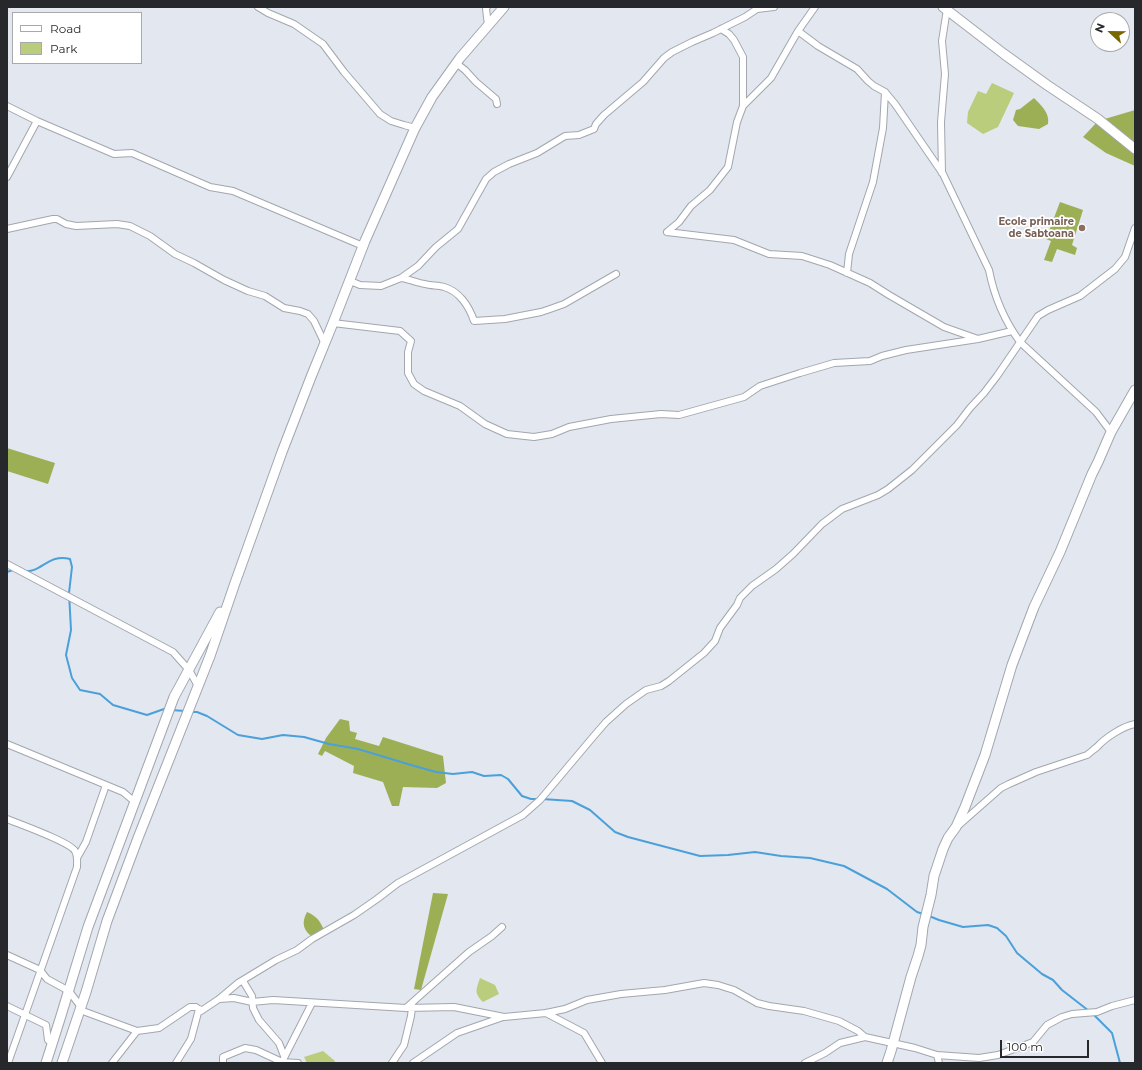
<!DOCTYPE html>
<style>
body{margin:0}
#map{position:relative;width:1142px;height:1070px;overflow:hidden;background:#e2e7f0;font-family:Montserrat,sans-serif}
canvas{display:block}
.frame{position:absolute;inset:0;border:8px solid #26282b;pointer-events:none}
.legend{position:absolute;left:12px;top:12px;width:130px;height:52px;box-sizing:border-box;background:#fff;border:1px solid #a8a9aa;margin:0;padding:5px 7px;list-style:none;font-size:12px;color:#26282b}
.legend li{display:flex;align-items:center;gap:8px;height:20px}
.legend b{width:20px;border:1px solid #a8a9aa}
.north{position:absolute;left:1090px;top:12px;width:40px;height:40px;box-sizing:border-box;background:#fff;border:1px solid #a8a9aa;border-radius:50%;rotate:292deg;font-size:11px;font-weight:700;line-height:16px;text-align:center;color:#26282b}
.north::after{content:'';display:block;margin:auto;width:14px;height:18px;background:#776800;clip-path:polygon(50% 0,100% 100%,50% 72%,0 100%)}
.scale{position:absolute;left:1000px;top:1040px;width:89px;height:18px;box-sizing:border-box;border:2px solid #26282b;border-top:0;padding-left:5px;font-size:12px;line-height:14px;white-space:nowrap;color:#26282b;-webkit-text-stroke:3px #fff;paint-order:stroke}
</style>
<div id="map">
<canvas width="1142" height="1070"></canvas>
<div class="frame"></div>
<ul class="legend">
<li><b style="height:5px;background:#fff"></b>Road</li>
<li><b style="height:11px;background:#bacd7c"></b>Park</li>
</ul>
<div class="north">N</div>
<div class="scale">100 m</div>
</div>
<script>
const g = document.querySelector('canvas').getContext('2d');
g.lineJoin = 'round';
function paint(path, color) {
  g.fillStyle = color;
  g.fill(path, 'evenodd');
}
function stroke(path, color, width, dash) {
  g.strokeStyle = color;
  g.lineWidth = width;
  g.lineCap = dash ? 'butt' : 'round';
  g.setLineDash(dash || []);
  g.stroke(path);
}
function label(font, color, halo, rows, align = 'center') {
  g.font = font + ' Montserrat,sans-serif';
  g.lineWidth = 3.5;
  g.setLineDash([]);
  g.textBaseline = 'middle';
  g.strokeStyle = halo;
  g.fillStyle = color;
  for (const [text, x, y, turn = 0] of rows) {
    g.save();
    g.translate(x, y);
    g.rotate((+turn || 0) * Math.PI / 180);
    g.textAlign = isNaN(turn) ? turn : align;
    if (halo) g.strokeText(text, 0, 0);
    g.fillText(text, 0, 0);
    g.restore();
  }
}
const green = new Path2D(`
 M992,83L1014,93L998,127L983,134L967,123L968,112L978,91L986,94Z
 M480,978L495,985L499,994L483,1002C474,993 476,990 480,978Z
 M323,1051L335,1061L334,1063H307L304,1057Z`);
const forest = new Path2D(`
 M1034,98C1041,105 1050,113 1048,124L1039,129L1018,126L1013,120L1016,110L1020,109Z
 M1135,110V166L1106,153L1083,137L1098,121Z
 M1060,202L1083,210L1072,245L1077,248L1075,255L1057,249L1052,262L1044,260L1051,241L1046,239Z
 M7,448L55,463L48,484L7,471Z
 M340,719L349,721L350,731L357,733L355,739L379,746L383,737L443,756L446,783L437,788L403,787L399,806H392L383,782L353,773L354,766L325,751L322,756L318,754L326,738Z
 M433,893L448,894L421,990L414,989Z
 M307,912C318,917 320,921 325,932L314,938C303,931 301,923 307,912Z`);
const stream = new Path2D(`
 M25,571C41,573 49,553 70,559L72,567L69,593L71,630L66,655L72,678L80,690L100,694L113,705L147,715L164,709L167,710
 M7,572L13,570
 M171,710L185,711
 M191,712H197L207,716L238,735L262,739L283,735L304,737L329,744L358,749L411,765L436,772L453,774L472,772L484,776L501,775L508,779L522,796L531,799H538
 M542,799L572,801L590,810L615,832L628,837L700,856L728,855L755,852L781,856L810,858L844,866L887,889L917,912L923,914
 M929,916L939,920L963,927L988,925L997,928L1006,936L1017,953L1042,974L1053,980L1062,990L1089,1011
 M1093,1014L1112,1033L1120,1063`);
const street = new Path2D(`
 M258,7L268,13L294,24L323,44L344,72L380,114L391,121L404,125L415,128
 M487,7L486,9L488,25
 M721,29L729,34L734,40L743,57V106
 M798,31L818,46L857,69L868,81L874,86L885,92L895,104L943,174L989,270C994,296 1004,320 1020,342L1096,412L1111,432
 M456,63L465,70L476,82L496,99L497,104
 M7,106L37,121L114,154L132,153L210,187L233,191L363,246
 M942,173L941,122L945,74L942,41L947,9
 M7,177L37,121
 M7,229L53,219H57L66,224L76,226L117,224L130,226L150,236L175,254L194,263L224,280L248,291L265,296L284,308L300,311L308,314L314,321L325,344
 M667,232L734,240L769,254L802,256L830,265L870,283L889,295L944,327L978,339L1012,331
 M667,232L679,222L691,206L710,190L728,167L737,122L743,106L771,78L798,31L815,7
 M847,273L849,254L873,182L883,128L885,92
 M401,278C409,279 417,283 425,284C431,286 438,285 444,287C459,291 469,306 474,321L505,319L541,312L550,309L564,304L616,274
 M350,281L360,285L381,286L401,278L418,266L436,247L458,229L486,179L494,172L509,164L537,153L565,136L579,135L594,129L596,124L604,115L643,82L664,58L672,52L692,42L713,33L745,17L757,9L774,7
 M333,323L400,331L411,341L408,352V373L414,384L424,391L460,406L485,424L507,434L534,437L552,434L569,427L611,419L661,414L679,415L744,397L760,386L800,373L834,363L870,361L882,356L906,350L978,339
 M7,564L173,652L189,670L198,686
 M7,744L123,792L135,802
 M7,819C19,824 70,842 75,851C78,856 77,862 77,867L8,1063
 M959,825L1001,788L1009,784L1036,772L1087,755C1091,752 1093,750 1097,747C1105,738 1123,726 1135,724
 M77,858L86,842L106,785
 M7,955L40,970L47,979L69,991L81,1007
 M243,981L252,996L253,1008L259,1020L279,1043L284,1056
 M219,999L234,998L252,1002L273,1000L406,1008L454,1007L504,1017L546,1013L565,1009L587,1000L621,994L665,990L704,983L718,985L734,990L757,1003L769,1006L804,1011L839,1021L858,1031L865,1037L915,1048L937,1055L979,1058L998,1055L1033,1042L1047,1025L1062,1017L1072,1014L1097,1012L1112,1006L1135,1000
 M7,1006L46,1025L48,1040L52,1044
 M406,1008L469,952L492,936L502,927
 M80,1010L137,1031
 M546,1013L584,1033L602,1063
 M937,1055L939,1063
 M284,1058L312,1003
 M112,1063L137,1031L159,1028L190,1007H196L201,1011L219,999L238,983L276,960L297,950L312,939L354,915L377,899L398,883L523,815L540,800L593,737L606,722L626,704L646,690L661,686L669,681L704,653L715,641L720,628L737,605L740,598L752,586L776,569L793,554L822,524L842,509L878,495L888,489L912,470L957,425L970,408L984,393L997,376L1038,316L1048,310L1080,296L1115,269L1125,257L1135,228
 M176,1063L191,1039L199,1009
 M223,1063V1057L245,1048L256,1050L282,1062L298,1063
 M392,1063L404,1045L411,1016L412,1007
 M413,1063L457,1033L503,1017
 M805,1063L825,1053L840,1043L865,1037`);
const secondary = new Path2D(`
 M943,7L1004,54L1047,85L1098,119L1135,149
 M46,1063L60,1019L88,927L174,697L220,612
 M62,1063L86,992L107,921L138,838L210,656L235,583L282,452L311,377L333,323L365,241L415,128L432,97L460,58L504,7
 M887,1063L891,1051L911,977L918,956L921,945L923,927L931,895L934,876L943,849L948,838L956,827L965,807L985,755L1012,665L1034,607L1060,552L1092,474L1098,462L1111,432L1135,390`);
const markers = [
 [1082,228,4,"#8d6e63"]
];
const educationNames = [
 ["Ecole primaire",1074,222],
 ["de Sabtoana",1074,234]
];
paint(green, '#bacd7c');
paint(forest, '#9caf55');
stroke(stream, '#4ba0da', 2);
stroke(street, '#a2a6af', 8);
stroke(secondary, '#a2a6af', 11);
stroke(street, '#fff', 6);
stroke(secondary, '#fff', 9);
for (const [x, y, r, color] of markers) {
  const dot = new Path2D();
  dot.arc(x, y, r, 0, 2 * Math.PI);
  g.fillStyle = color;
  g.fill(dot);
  stroke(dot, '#fff', 1.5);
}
label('bold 10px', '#785e54', '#fff', educationNames, 'right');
</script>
